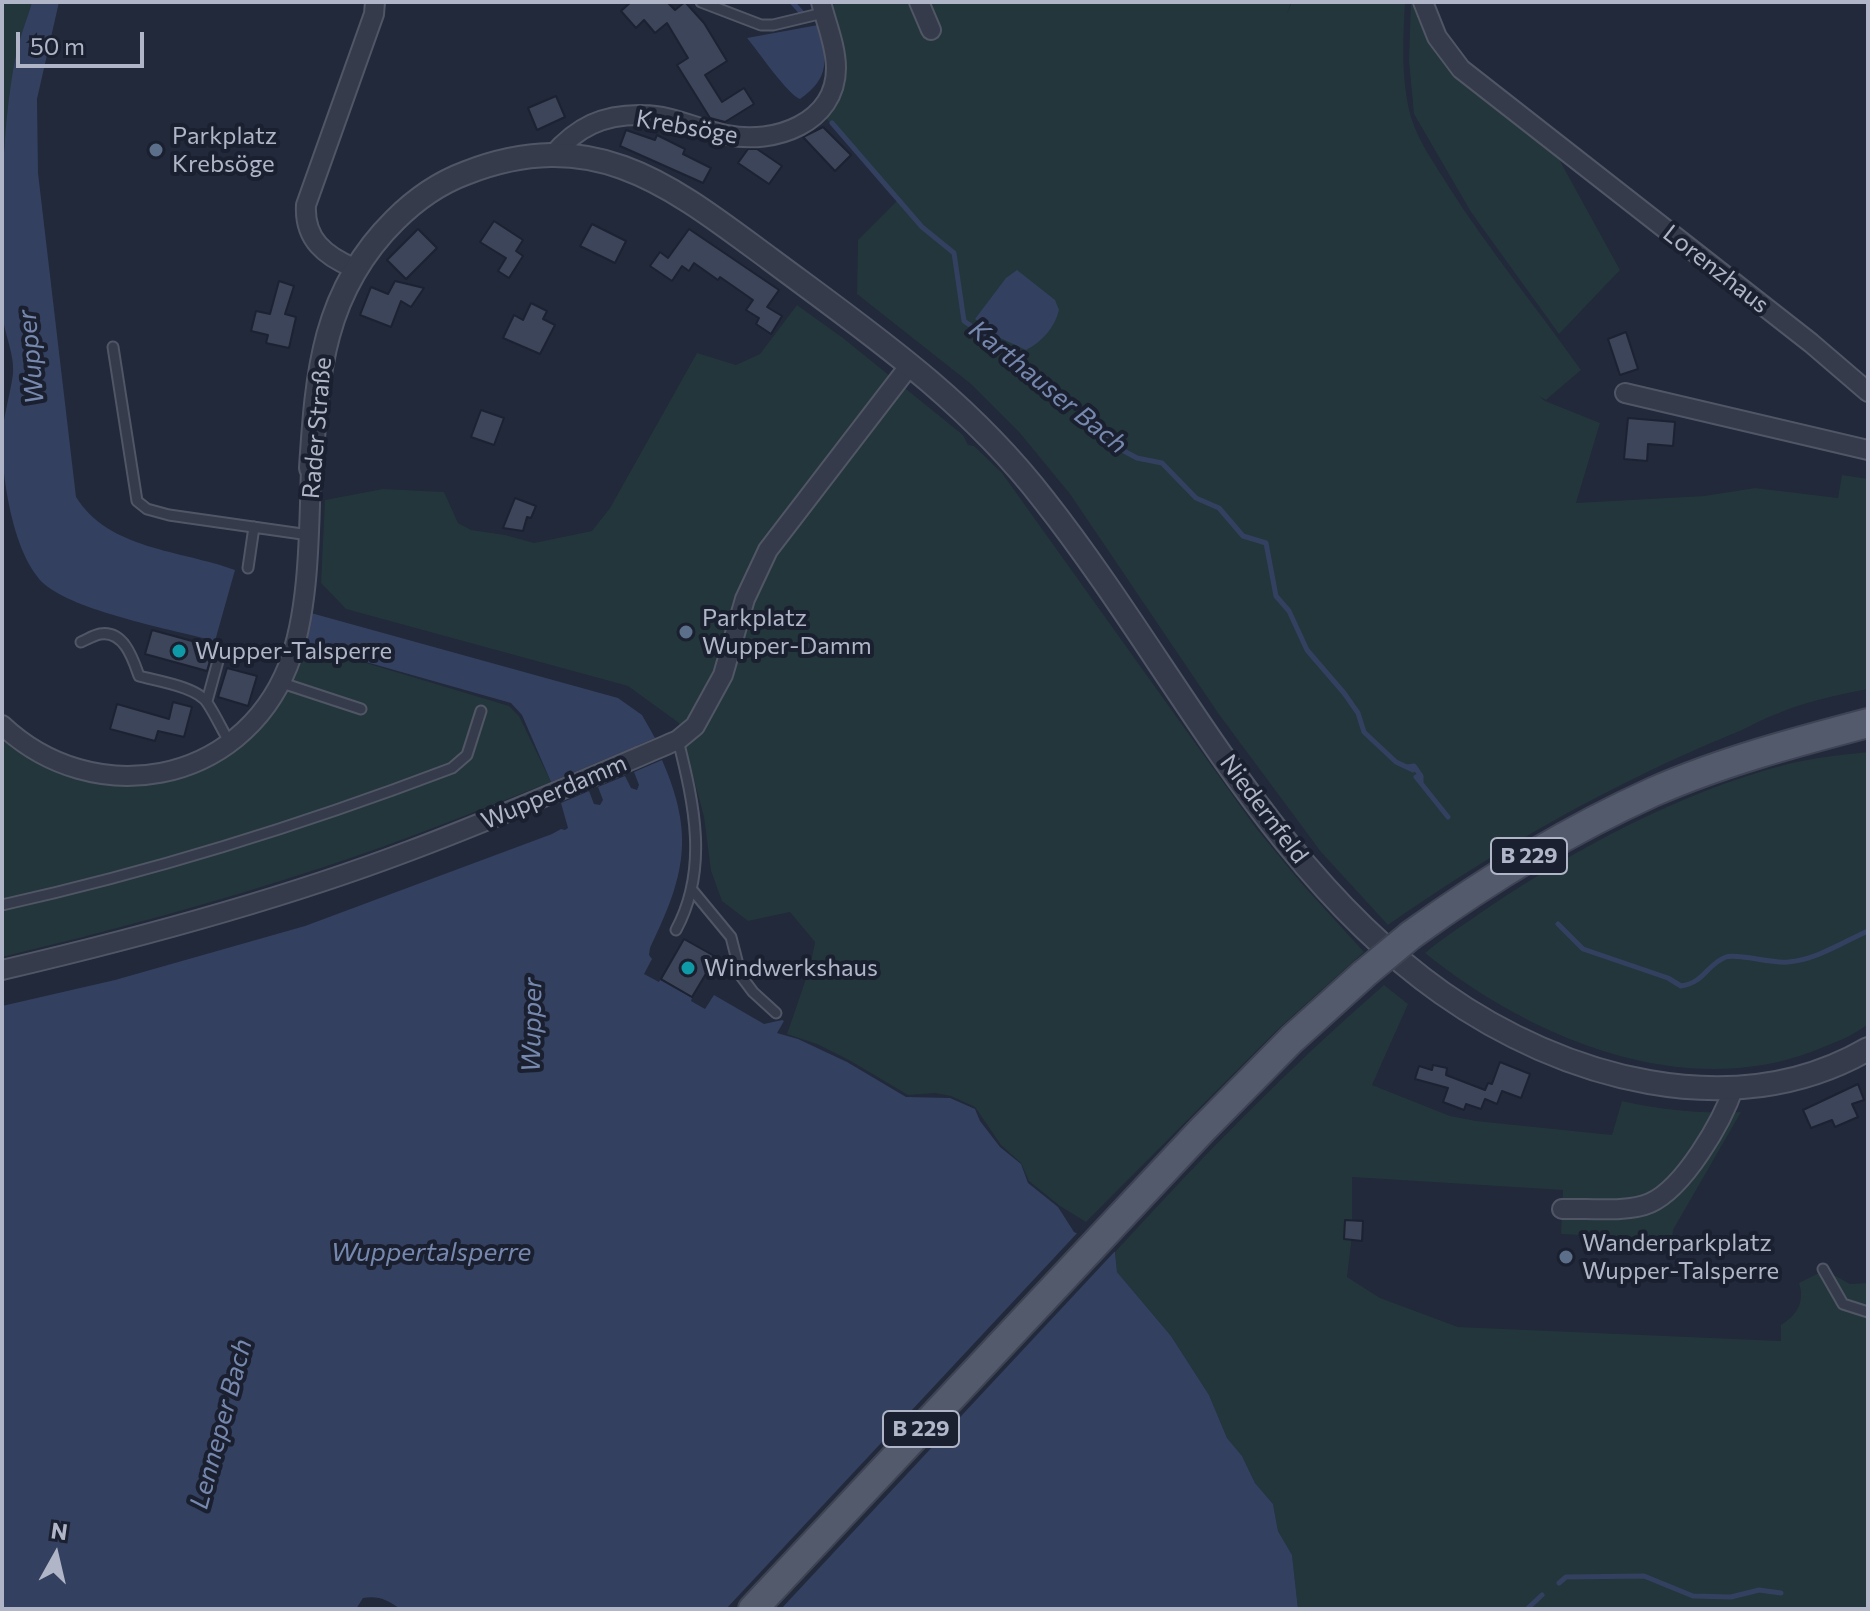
<!DOCTYPE html>
<meta charset="utf-8">
<style>
body{margin:0}
#map{position:relative;width:1870px;height:1611px;overflow:hidden;background:#21293a;font-family:Commissioner,sans-serif}
canvas{display:block}
.frame{position:absolute;inset:0;border:4px solid #b0b6c7;pointer-events:none}
.north{position:absolute;left:16px;top:1515px;width:80px;height:80px;-webkit-text-stroke:6px #1a202f;paint-order:stroke;rotate:8deg;font-size:22px;font-weight:700;line-height:32px;text-align:center;color:#b0b6c7}
.north::after{content:'';display:block;margin:auto;width:28px;height:36px;background:#b0b6c7;clip-path:polygon(50% 0,100% 100%,50% 72%,0 100%)}
.scale{position:absolute;left:16px;top:32px;width:128px;height:36px;box-sizing:border-box;border:4px solid #b0b6c7;border-top:0;padding-left:10px;font-size:24px;line-height:28px;white-space:nowrap;color:#b0b6c7;-webkit-text-stroke:6px #1a202f;paint-order:stroke}
</style>
<div id="map">
<canvas width="1870" height="1611"></canvas>
<div class="frame"></div>
<div class="north">N</div>
<div class="scale">50 m</div>
</div>
<script>
const g = document.querySelector('canvas').getContext('2d');
g.lineJoin = 'round';
function paint(path, color) {
  g.fillStyle = color;
  g.fill(path, 'evenodd');
}
function stroke(path, color, width, dash) {
  g.strokeStyle = color;
  g.lineWidth = width;
  g.lineCap = dash ? 'butt' : 'round';
  g.setLineDash(dash || []);
  g.stroke(path);
}
function label(font, color, halo, rows, align = 'center') {
  g.font = font + ' Commissioner,sans-serif';
  g.lineWidth = 8;
  g.setLineDash([]);
  g.textBaseline = 'middle';
  g.strokeStyle = halo;
  g.fillStyle = color;
  for (const [text, x, y, turn = 0] of rows) {
    g.save();
    g.translate(x, y);
    g.rotate((+turn || 0) * Math.PI / 180);
    g.textAlign = isNaN(turn) ? turn : align;
    if (halo) g.strokeText(text, 0, 0);
    g.fillText(text, 0, 0);
    g.restore();
  }
}
const green = new Path2D(`
 M2,2H32L16,53L2,164Z
 M841,2H1291L1287,14L1292,2H1405C1403,40 1401,80 1411,117C1419,143 1435,164 1449,187C1489,250 1537,308 1581,370L1546,400L1539,396L1545,401L1600,423L1576,503L1704,496L1755,488L1838,498L1842,475L1868,479V689C1837,695 1803,702 1774,715C1760,720 1748,728 1735,733C1612,783 1497,849 1388,925L1321,852L1218,713L1070,494L1019,432L971,384L857,294L858,240L897,201L824,116C860,79 844,49 829,6Z
 M1411,2L1423,30L1443,61L1554,150L1620,270L1559,334L1471,212L1414,114L1409,61Z
 M797,305L843,338L963,435L968,445L974,446L1002,473L1256,828L1303,885L1364,952L1278,1029L1086,1222L1060,1206L1029,1181L1021,1163L1001,1145L975,1107L951,1096L935,1093L908,1095L849,1060L817,1044L787,1034L810,967L815,942L790,912L748,921L722,901L711,871L704,817L679,723L628,686L346,609L321,583L325,500L383,489L444,492L458,523L471,530L505,535L534,543L592,531L610,508L697,353L736,365L760,354Z
 M306,645L509,706L519,716L551,782C476,811 401,842 324,867C218,902 110,931 2,957V736L33,760L53,770L85,780L121,784L250,735L282,697Z
 M1868,752V1024C1852,1037 1833,1043 1814,1051C1681,1102 1529,1037 1425,953C1445,936 1468,922 1489,907C1579,847 1679,793 1784,765C1811,758 1840,755 1868,752Z
 M1384,985L1408,1004L1372,1085L1450,1116L1476,1121L1612,1135L1622,1101C1663,1110 1700,1114 1741,1112L1673,1230L1672,1240L1561,1234L1563,1190L1352,1177V1235L1347,1277L1380,1298L1458,1327L1781,1341V1325C1797,1315 1805,1302 1799,1283L1825,1270L1850,1284L1868,1283V1609H1298L1292,1555L1278,1531L1273,1504L1255,1483L1242,1456L1227,1438L1209,1395L1171,1336L1117,1272L1115,1252C1201,1158 1288,1068 1384,985Z`);
const water = new Path2D(`
 M32,2H59L37,99L38,173L76,497C109,550 181,550 235,570L215,641C173,630 81,612 48,587C15,563 3,484 2,446C1,422 10,397 13,374C15,353 2,330 2,308C1,224 0,137 16,54C20,37 27,19 32,2Z
 M818,25C827,59 831,77 800,99C788,95 758,51 747,38Z
 M1017,270L1055,300L1059,310C1055,327 1042,342 1026,350L996,336L975,319L1006,278Z
 M311,613L618,698L642,715L655,738L551,782L522,715L511,703L306,645Z
 M662,760C695,835 685,876 650,948L649,955L652,959L644,974L659,982L660,980L692,998L691,1001L705,1009L714,995L764,1024L782,1020L784,1021L777,1033L798,1039L847,1062L906,1097L950,1098L975,1109L980,1121L1000,1147L1021,1164L1028,1183L1058,1207L1074,1232L1115,1252L1117,1272L1171,1336L1209,1395L1227,1438L1242,1456L1255,1483L1273,1504L1278,1531L1292,1555L1298,1609H400C389,1600 377,1595 363,1598L356,1609H2V1006L115,980L305,926L552,834L561,829L565,830L568,828L561,803L589,791L594,804L600,805L603,800L598,787L625,776L631,788L637,790L639,785L634,772Z`);
const pier = new Path2D(`
 M1080,1230L1118,1248L781,1609H726Z`);
const stream = new Path2D(`
 M792,2L802,13
 M832,123L922,227L954,253L964,321L1041,375L1061,396L1090,419L1111,444L1137,458L1162,463L1196,498L1219,508L1243,536L1266,543L1276,596L1289,611L1307,650L1344,693L1358,713L1364,732L1396,762L1413,770
 M1407,767L1414,766L1421,776V783
 M1416,777L1448,817
 M1558,924L1583,949L1668,978L1681,986C1704,983 1707,964 1726,957C1738,953 1771,964 1788,962C1816,960 1843,942 1868,931
 M1559,1583L1566,1577L1644,1576L1693,1596L1731,1597L1759,1590L1781,1593
 M1527,1609L1542,1595`);
const building = new Path2D(`
 M631,2H667L675,10L685,2L704,23L727,61L705,75L722,102L744,88L754,104L725,122L710,118L677,65L688,58L667,23L655,33L644,20L636,28L621,11Z
 M556,96L565,117L537,130L528,108Z
 M823,127L851,155L835,171L803,137Z
 M626,130L655,140L657,135L685,149L683,154L711,168L703,183L620,146Z
 M748,149H757L782,166L769,184L738,163Z
 M494,221L523,240L516,251L523,256L509,278L498,271L506,258L480,242Z
 M592,224L626,241L615,263L580,246Z
 M418,229L437,248L406,279L387,260Z
 M689,229L779,290L767,307L782,316L771,334L756,324L759,318L746,310L753,300L720,277L718,280L694,263L689,271L682,266L672,281L650,266L660,252L668,258Z
 M279,281L294,286L285,314L296,317L289,348L266,343L268,335L251,331L256,311L270,314Z
 M395,281L424,288L411,307L401,301L391,327L360,315L371,287L388,294Z
 M531,303L547,311L543,319L555,325L540,354L503,338L514,315L523,320Z
 M1626,332L1638,369L1620,375L1608,339Z
 M481,410L504,418L494,445L471,437Z
 M1628,418L1675,422L1673,446L1648,444L1647,461L1624,459Z
 M515,498L536,506L531,518L527,517L523,531L503,528Z
 M152,630L214,647L207,671L145,654Z
 M227,668L257,676L248,706L218,697Z
 M173,702L192,707L184,737L158,731L155,741L110,729L117,704L169,719Z
 M684,939L716,957L692,997L661,979Z
 M1500,1062L1530,1074L1521,1098L1502,1091L1497,1104L1485,1099L1481,1109L1466,1104L1464,1110L1443,1102L1448,1088L1415,1079L1419,1066L1432,1070L1433,1065L1447,1068L1446,1075L1485,1090L1488,1083L1492,1084Z
 M1858,1084L1864,1100L1852,1104L1858,1117L1835,1127L1832,1120L1811,1128L1803,1110Z
 M1345,1220L1363,1221L1362,1241L1344,1239Z`);
const service = new Path2D(`
 M701,2L761,25H773L823,13
 M113,347L137,501L147,509L169,515L309,535
 M248,568L254,527
 M81,642C86,640 94,635 100,634C124,630 133,659 139,676C157,681 199,687 208,704C216,716 222,730 230,743
 M279,682L361,709
 M207,701L221,650
 M693,891L731,937L741,976L753,992L776,1013
 M2,905C155,871 305,824 452,768L467,755L481,711
 M676,930C709,869 694,804 678,740
 M1823,1269L1843,1304L1868,1312`);
const minor = new Path2D(`
 M919,2L931,30
 M1423,2L1437,37L1461,69L1811,343L1868,392
 M552,156C577,127 603,114 643,115C672,115 699,130 727,135C774,145 836,123 836,68C836,46 826,23 821,2
 M354,268C325,256 304,239 306,205L374,14L375,2
 M1625,393L1868,450
 M2,725C93,811 240,786 288,666C310,610 309,528 311,468
 M2,970C139,938 277,901 409,851C500,817 589,778 678,740L695,726L723,675L745,599L768,550L910,365
 M1562,1209C1586,1208 1628,1213 1650,1203C1684,1188 1722,1122 1734,1087`);
const tertiary = new Path2D(`
 M311,468C317,373 323,291 395,220C415,200 439,183 466,173C595,123 671,186 770,259C871,334 966,399 1044,500C1173,664 1268,870 1442,993C1562,1078 1733,1127 1868,1049`);
const primary = new Path2D(`
 M1411,935C1487,880 1567,831 1653,792C1721,762 1796,742 1868,723
 M753,1609L1202,1130L1292,1039L1364,974`);
const primaryBridge = new Path2D(`
 M1364,974L1411,935`);
const markers = [
 [156,150,8,"#5c6f8a"],
 [686,632,8,"#5c6f8a"],
 [179,651,8,"#0f9aa8"],
 [688,968,8,"#0f9aa8"],
 [1566,1257,8,"#5c6f8a"]
];
const shields = [
 [1529,856,76],
 [921,1429,76]
];
const shieldNames = [
 ["B 229",1529,856],
 ["B 229",921,1429]
];
const streetNames = [
 ["Krebsöge",687,127,10],
 ["Lorenzhaus",1716,269,38],
 ["Rader Straße",317,428,-85],
 ["Wupperdamm",554,792,-23],
 ["Niedernfeld",1264,809,53]
];
const poiNames = [
 ["Parkplatz",172,136],
 ["Krebsöge",172,164],
 ["Parkplatz",702,618],
 ["Wupper-Damm",702,646],
 ["Wupper-Talsperre",195,651],
 ["Windwerkshaus",704,968],
 ["Wanderparkplatz",1582,1243],
 ["Wupper-Talsperre",1582,1271]
];
const waterNames = [
 ["Wupper",31,357,-95],
 ["Karthauser Bach",1048,387,39],
 ["Wupper",532,1025,-89],
 ["Wuppertalsperre",431,1252],
 ["Lenneper Bach",221,1424,-75]
];
paint(green, '#23363b');
paint(water, '#334060');
paint(pier, '#21293a');
stroke(stream, '#334060', 5);
paint(building, '#3d455a');
stroke(building, '#1c2231', 2);
stroke(service, '#505665', 13);
stroke(minor, '#505665', 22);
stroke(tertiary, '#505665', 26);
stroke(primary, '#3e4454', 32);
stroke(service, '#353b4a', 9);
stroke(minor, '#353b4a', 18);
stroke(tertiary, '#353b4a', 22);
stroke(primary, '#535a6b', 28);
stroke(primaryBridge, '#3e4454', 32, []);
stroke(primaryBridge, '#535a6b', 28);
for (const [x, y, r, color] of markers) {
  const dot = new Path2D();
  dot.arc(x, y, r, 0, 2 * Math.PI);
  g.fillStyle = color;
  g.fill(dot);
  stroke(dot, '#1a202f', 3);
}
for (const [x, y, w] of shields) {
  const box = new Path2D();
  box.roundRect(x - w / 2, y - 18, w, 36, 6);
  g.fillStyle = '#1a202f';
  g.fill(box);
  stroke(box, '#b0b6c7', 2);
}
label('bold 22px', '#b0b6c7', null, shieldNames);
label('24px', '#b0b6c7', '#1a202f', streetNames);
label('24px', '#b0b6c7', '#1a202f', poiNames, 'left');
label('italic 26px', '#7788af', '#1a202f', waterNames);
</script>
